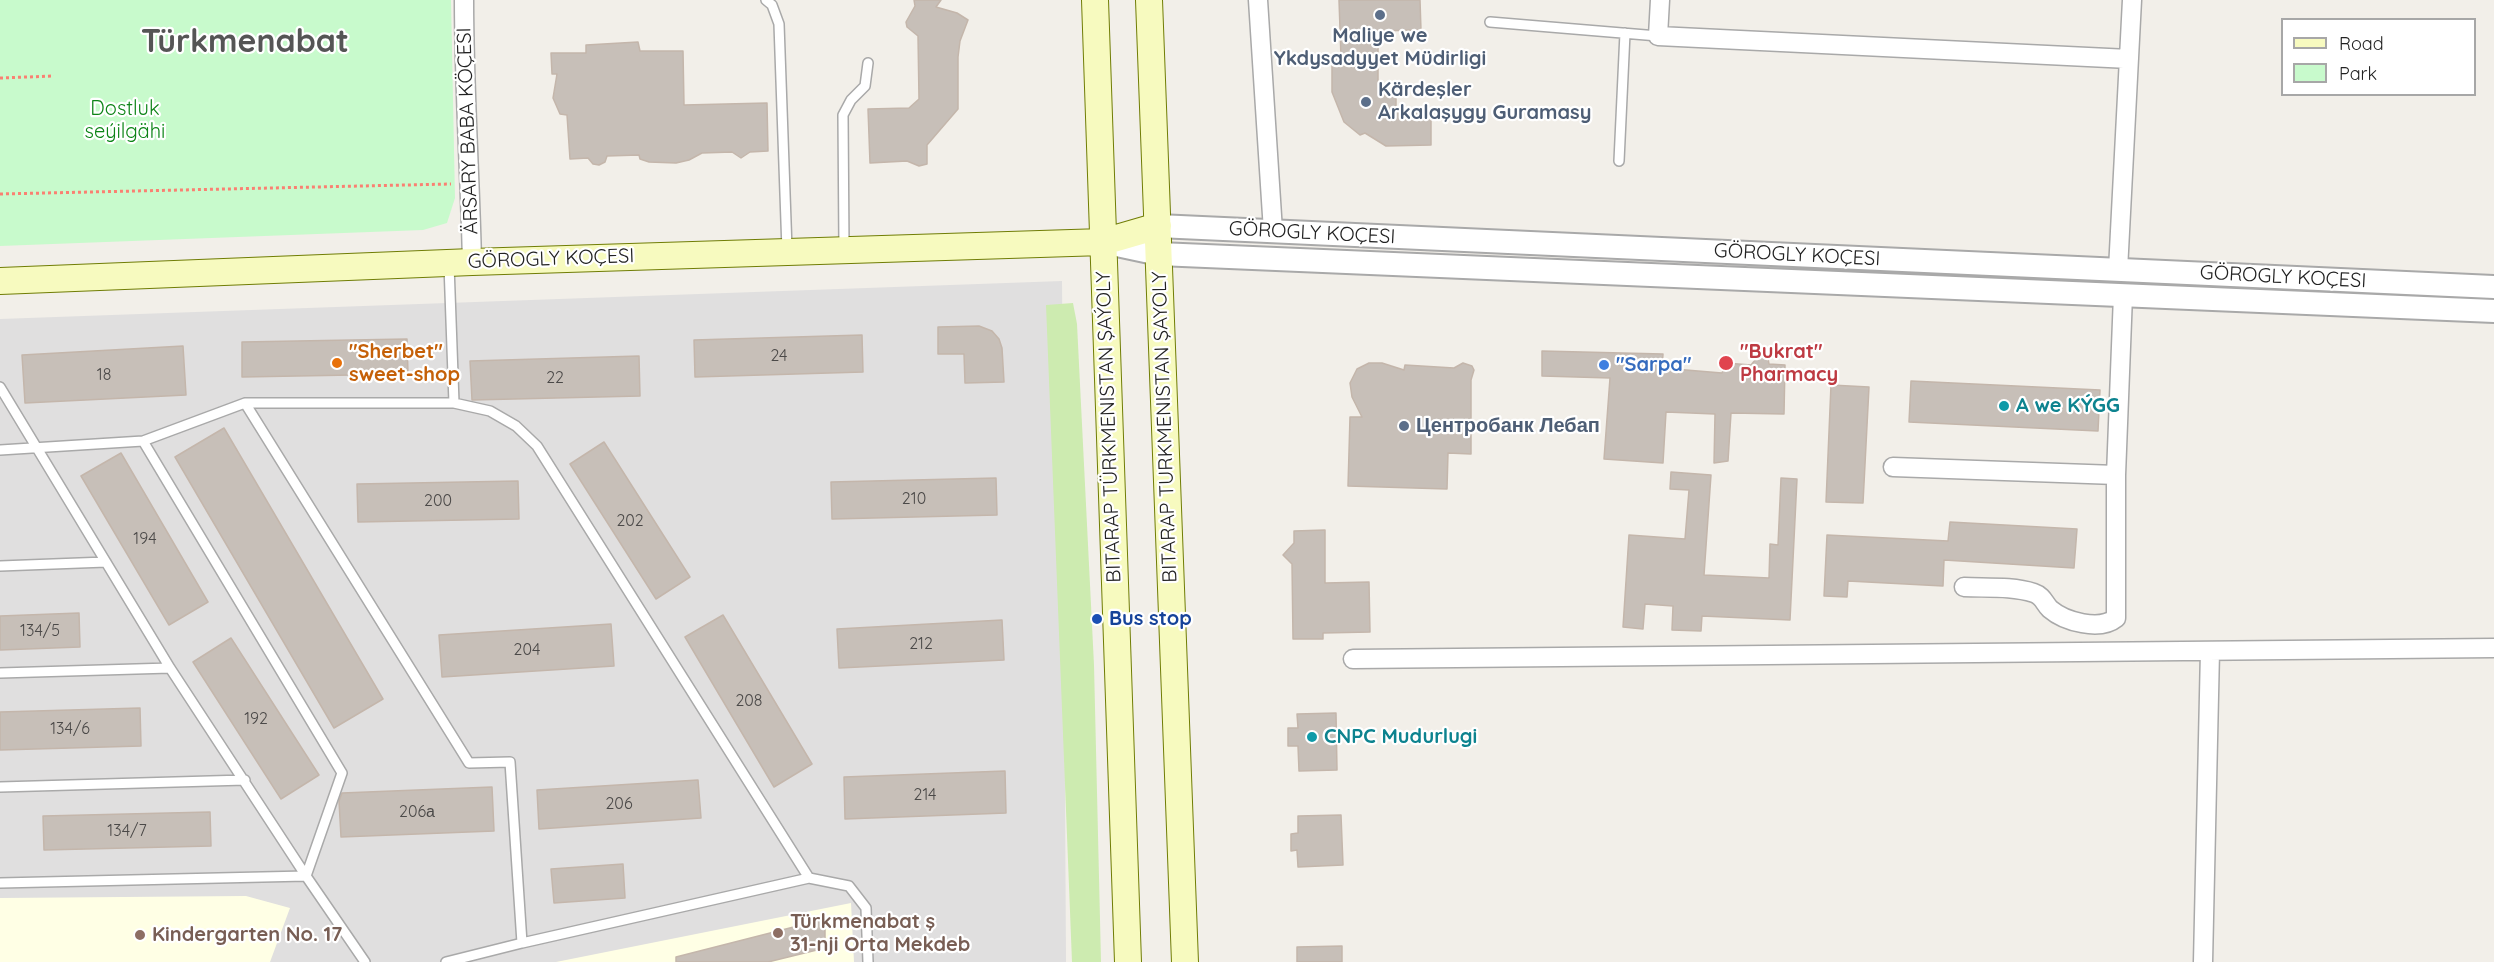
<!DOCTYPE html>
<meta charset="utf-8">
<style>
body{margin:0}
#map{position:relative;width:2494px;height:962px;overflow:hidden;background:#f2efe9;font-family:Quicksand,sans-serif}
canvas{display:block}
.legend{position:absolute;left:2281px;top:18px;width:195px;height:78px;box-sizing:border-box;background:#fff;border:2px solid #a7a7a7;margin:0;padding:8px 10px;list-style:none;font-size:18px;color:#222}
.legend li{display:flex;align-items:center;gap:12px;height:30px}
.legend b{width:30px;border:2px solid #a7a7a7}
</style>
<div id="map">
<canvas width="2494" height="962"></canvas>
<ul class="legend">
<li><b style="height:8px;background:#f7fabf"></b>Road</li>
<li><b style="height:16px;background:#c8facc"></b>Park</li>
</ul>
</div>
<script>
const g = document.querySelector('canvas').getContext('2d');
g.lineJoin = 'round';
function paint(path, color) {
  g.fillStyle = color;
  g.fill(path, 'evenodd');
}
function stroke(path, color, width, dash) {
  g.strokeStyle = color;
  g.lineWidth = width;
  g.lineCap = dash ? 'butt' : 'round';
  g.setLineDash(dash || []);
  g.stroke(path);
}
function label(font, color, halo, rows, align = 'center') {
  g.font = font + ' Quicksand,sans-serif';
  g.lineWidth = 4.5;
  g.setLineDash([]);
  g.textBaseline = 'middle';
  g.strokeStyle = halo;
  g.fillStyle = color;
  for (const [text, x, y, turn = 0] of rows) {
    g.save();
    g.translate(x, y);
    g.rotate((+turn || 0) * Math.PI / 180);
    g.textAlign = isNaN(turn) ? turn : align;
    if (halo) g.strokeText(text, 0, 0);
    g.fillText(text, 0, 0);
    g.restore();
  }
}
const residential = new Path2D(`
 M1062,281L1066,962H0V319Z`);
const education = new Path2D(`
 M246,896L290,908L270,962H0V898Z
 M851,903L854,962H556Z`);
const grass = new Path2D(`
 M1073,303L1077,324L1094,665L1101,962H1072L1046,305Z`);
const park = new Path2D(`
 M0,0H451L455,198L447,223L423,230L0,246Z`);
const building = new Path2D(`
 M914,0H941L936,7L957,13L968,20L960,41L958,57V109L927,145V164L919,166L907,161L870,163L868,109L909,108L919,99L918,36L907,27L906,22L915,6Z
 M1339,0H1420L1421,30L1378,31V94H1396V111H1431V145L1386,146L1365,133L1360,135L1344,122L1332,92V58H1341Z
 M638,42L640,51H683L684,105L767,103L768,151L750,152L741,158L732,152L702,153L689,160L676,163L649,162L640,159L639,155L607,156L605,162L599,165L593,164L588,158L570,159L567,115L560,114L553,98L557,74H552L551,53H586V45Z
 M979,326L992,331L999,339L1002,348L1004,382L965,383L964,354H938V327Z
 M862,335L863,372L695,377L694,340Z
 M407,339L408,374L242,377V342Z
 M183,346L186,395L25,403L22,355Z
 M1542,351L1663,354L1662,368L1722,373L1726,363L1751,365L1761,353L1768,358L1769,364L1785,365L1784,414L1731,413L1728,461L1714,463L1715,414L1666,412L1663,463L1604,459L1610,378L1542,376Z
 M639,356L640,396L472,400L470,361Z
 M1369,363H1382L1404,370L1405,365L1454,368L1463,363L1472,366L1474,370L1471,380V454L1448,453L1447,489L1348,486L1350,417H1362L1352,397L1350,383L1357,369Z
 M1911,381L2100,390L2098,431L1909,422Z
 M1831,385L1869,387L1863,503L1826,502Z
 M224,428L383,699L334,728L175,457Z
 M604,442L690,577L656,599L570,464Z
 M121,453L208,602L169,625L81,476Z
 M1671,472L1711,475L1704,575L1769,578L1770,544L1778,545L1781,478L1797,479L1790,620L1702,616L1701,631L1672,630L1673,606L1645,604L1643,629L1623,627L1629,535L1685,539L1689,490L1670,489Z
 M996,478L997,515L832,519L831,482Z
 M518,481L519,519L358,522L357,484Z
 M1950,522L2077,529L2074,568L1944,560L1943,586L1848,581L1847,597L1824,596L1827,535L1948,541Z
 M1325,530V583L1369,582L1370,632L1323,633V639H1293L1292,564L1283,555L1294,543V531Z
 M79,613L80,647L0,650V616Z
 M723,615L812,764L774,787L685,637Z
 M1002,620L1004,660L839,668L837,629Z
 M611,624L614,666L442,677L439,635Z
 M231,638L319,775L281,799L193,662Z
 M140,708L141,746L0,750V712Z
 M1336,713L1337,770L1299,771L1298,746H1288V728H1298L1297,714Z
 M1005,771L1006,813L845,819L844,777Z
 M698,780L701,818L539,829L537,790Z
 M492,787L494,831L341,837L339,801L342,793Z
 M210,812L211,846L44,850L43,816Z
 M1341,815L1343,865L1298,867L1297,850L1291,851V834L1298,833V816Z
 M623,864L625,898L554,903L551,869Z
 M825,919V948L768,962H676V957Z
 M1342,946V962H1297V947Z`);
const path = new Path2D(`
 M0,78L54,76
 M0,194L451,184`);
const service = new Path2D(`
 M766,0L772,5L779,24L787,250
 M1490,22L1658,36
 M1619,161L1625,33
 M844,248L843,115L851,100L865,86L868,63
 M449,265L454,403
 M0,387L170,668L306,876
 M245,403L469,763L510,762L522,943L446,962
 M143,441L342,773L306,876
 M0,450L143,441L245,403H454L490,411L516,426L537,446L809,878L849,886L866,908L868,962
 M0,566L106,562
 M0,673L170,668
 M0,787L245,780
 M0,883L306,876L365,962
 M522,943L809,878`);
const minor = new Path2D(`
 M464,0C464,87 470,174 472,262
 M1258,0L1273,231
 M1660,0L1658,36L2129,59
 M2118,270L2132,0
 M1893,467L2116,475
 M1964,587C1987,588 2012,586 2034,593C2043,596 2044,603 2050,609C2065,622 2100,631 2116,618V475L2123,295
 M1353,659L2494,648
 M2203,962L2210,651`);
const tertiary = new Path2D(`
 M1158,226L2494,287
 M1103,242L1159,254L2494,311`);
const secondary = new Path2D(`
 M1095,0L1128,962
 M1149,0L1185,962
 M0,281L472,262L1103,242L1158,226`);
const markers = [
 [1380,15,6,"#5c6f8a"],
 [1366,102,6,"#5c6f8a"],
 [337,363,6,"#e8710a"],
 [1726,363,8,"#e0444e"],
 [1604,365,6,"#3f7fe0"],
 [2004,406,6,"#0f9aa8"],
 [1404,426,6,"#5c6f8a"],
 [1097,619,6,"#1a4fb4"],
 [1312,737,6,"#0f9aa8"],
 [778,933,6,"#8d6e63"],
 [140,935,6,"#8d6e63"]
];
const numberNames = [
 ["24",779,356],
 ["18",104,375],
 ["22",555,378],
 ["210",914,499],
 ["200",438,501],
 ["202",630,521],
 ["194",145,539],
 ["134/5",40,631],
 ["212",921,644],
 ["204",527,650],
 ["208",749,701],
 ["192",256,719],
 ["134/6",70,729],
 ["214",925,795],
 ["206",619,804],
 ["206а",417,812],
 ["134/7",127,831]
];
const serviceNames = [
 ["Maliye we",1380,36,"center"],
 ["Ykdysadyyet Müdirligi",1380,59,"center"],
 ["Kärdeşler",1378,90],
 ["Arkalaşygy Guramasy",1378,113],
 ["Центробанк Лебап",1416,426]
];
const parkNames = [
 ["Dostluk",125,109],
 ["seýilgähi",125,132]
];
const streetNames = [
 ["ÄRSARY BABA KÖÇESI",468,131,-92],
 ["GÖROGLY KOÇESI",1312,233,3],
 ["GÖROGLY KOÇESI",1797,255,3],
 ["GÖROGLY KOÇESI",551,259,-2],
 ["GÖROGLY KOÇESI",2283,277,3],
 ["BITARAP TÜRKMENISTAN ŞAÝOLY",1109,427,-92],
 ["BITARAP TURKMENISTAN ŞAYOLY",1165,427,-92]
];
const foodNames = [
 ["\"Sherbet\"",349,352],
 ["sweet-shop",349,375]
];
const healthNames = [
 ["\"Bukrat\"",1740,352],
 ["Pharmacy",1740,375]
];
const shopNames = [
 ["\"Sarpa\"",1616,365]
];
const cultureNames = [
 ["A we KÝGG",2016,406],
 ["CNPC Mudurlugi",1324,737]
];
const transitNames = [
 ["Bus stop",1109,619]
];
const educationNames = [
 ["Türkmenabat ş",790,922],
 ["31-nji Orta Mekdeb",790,945],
 ["Kindergarten No. 17",152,935]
];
const townNames = [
 ["Türkmenabat",245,42]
];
paint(residential, '#e0dfdf');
paint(education, '#ffffe5');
paint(grass, '#cdebb0');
paint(park, '#c8facc');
paint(building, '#c7bfb8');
stroke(building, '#c4b6ab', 1.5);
stroke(service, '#a9a9a9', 12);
stroke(minor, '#a9a9a9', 21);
stroke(tertiary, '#a9a9a9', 26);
stroke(secondary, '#707d05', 28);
stroke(path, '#fa8072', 3, [3, 3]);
stroke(service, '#fff', 9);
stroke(minor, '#fff', 18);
stroke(tertiary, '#fff', 22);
stroke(secondary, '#f7fabf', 26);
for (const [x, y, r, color] of markers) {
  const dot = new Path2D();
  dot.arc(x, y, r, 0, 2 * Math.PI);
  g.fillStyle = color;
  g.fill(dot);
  stroke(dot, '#fff', 2);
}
label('16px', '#4b4948', null, numberNames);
label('bold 20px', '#4e5e75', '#fff', serviceNames, 'left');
label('20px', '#0c8416', '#fff', parkNames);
label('20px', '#222', '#fff', streetNames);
label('bold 20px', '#c56008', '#fff', foodNames, 'left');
label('bold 20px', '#be3a42', '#fff', healthNames, 'left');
label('bold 20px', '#366cbe', '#fff', shopNames, 'left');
label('bold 20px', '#0d838f', '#fff', cultureNames, 'left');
label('bold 20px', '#164399', '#fff', transitNames, 'left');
label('bold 20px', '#785e54', '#fff', educationNames, 'left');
label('bold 32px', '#555', '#fff', townNames);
</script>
